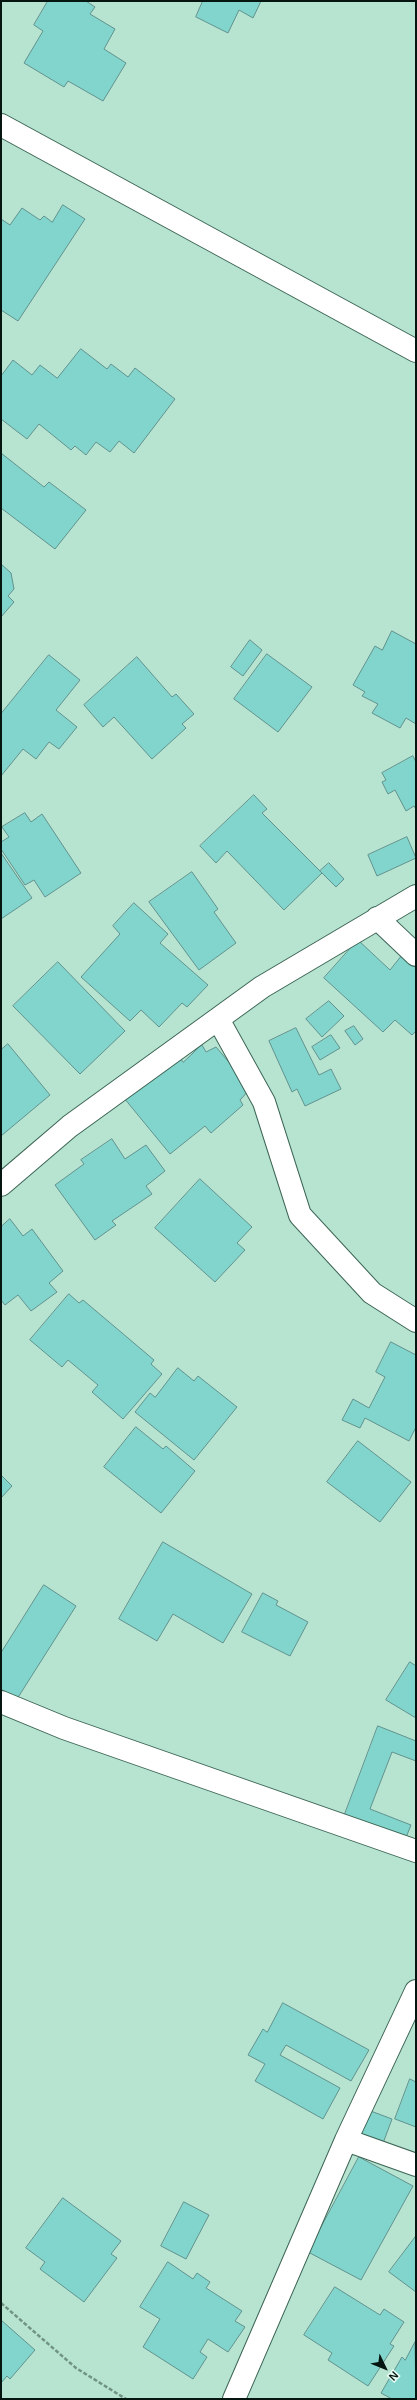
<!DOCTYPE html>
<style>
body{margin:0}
#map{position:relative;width:417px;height:2400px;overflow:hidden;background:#b7e4d1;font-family:Arial,sans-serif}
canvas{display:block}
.frame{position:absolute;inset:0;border:2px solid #05150f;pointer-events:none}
.north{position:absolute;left:365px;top:2348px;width:40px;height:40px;-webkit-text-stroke:3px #e9fff5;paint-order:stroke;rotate:133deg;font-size:11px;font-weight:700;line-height:16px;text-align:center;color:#05150f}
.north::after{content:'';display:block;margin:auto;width:14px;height:18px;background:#05150f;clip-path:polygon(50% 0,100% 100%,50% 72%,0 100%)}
</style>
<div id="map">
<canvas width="417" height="2400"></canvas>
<div class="frame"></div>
<div class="north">N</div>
</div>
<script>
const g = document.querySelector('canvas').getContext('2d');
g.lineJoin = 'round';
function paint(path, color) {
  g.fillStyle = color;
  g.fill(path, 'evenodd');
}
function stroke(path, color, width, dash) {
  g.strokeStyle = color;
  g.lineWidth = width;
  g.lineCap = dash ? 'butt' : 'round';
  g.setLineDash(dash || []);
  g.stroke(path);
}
const building = new Path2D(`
 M48,1H86L95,7L90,14L115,29L104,49L126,63L103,101L68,81L64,87L24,63L43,31L34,25Z
 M203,1H261L253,18L239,10L228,33L196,17Z
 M63,205L85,219L18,321L1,310V219L10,225L22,208L40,220L44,216L52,222Z
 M81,349L107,369L111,364L128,377L135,368L175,399L134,453L119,441L110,452L96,442L86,455L75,446L71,450L39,424L27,439L1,419V376L13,360L32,375L40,365L57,378Z
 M1,453L44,487L49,482L86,510L55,549L1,508Z
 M1,564L11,573L14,589L8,596L14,602L1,617Z
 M392,631L416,644V724L406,718L400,728L372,713L378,704L362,696L365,692L353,685L375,646L382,650Z
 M250,640L262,650L243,676L231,667Z
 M267,654L312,687L278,732L234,699Z
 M49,655L80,680L56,710L77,727L59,749L49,742L36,759L23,749L1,776V714Z
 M137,657L172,697L176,694L194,714L182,724L186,728L152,759L114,717L103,727L84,705Z
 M413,756L416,762V809L414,806L406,811L395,790L388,794L382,782L386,780L382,773Z
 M254,795L267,809L262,813L322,873L284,910L227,851L216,863L200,846Z
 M25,813L31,822L42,814L81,873L45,897L34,880L25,885L1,849V842L9,837L2,827Z
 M407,837L416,858L377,876L368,855Z
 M1,853L32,898L1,919Z
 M329,863L344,879L336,887L320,871Z
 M192,872L218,909L214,912L236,943L199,970L149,902Z
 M134,903L168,934L160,943L208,985L187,1007L182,1003L159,1027L141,1010L130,1021L81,977L120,934L113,926Z
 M358,940L390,970L402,955L416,968V1031L412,1035L395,1020L383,1032L324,978Z
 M58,962L125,1031L80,1074L13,1006Z
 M329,1001L344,1016L322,1037L306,1019Z
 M354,1026L363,1039L355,1045L345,1031Z
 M296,1028L319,1075L331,1069L341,1089L305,1106L297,1089L292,1092L269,1041Z
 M331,1035L340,1048L320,1060L312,1047Z
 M8,1044L50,1095L1,1136V1050Z
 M202,1045L206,1052L216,1047L251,1088L240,1100L243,1105L211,1133L205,1126L170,1154L124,1098L177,1053L183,1062Z
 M112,1139L125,1159L146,1145L165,1171L146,1186L152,1194L112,1221L116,1225L95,1240L55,1185L84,1164L81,1160Z
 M200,1179L252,1227L237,1243L245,1250L215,1282L155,1228Z
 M10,1219L23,1236L32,1229L63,1271L49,1283L57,1292L31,1311L18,1295L5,1305L1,1300V1227Z
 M69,1294L79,1303L83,1300L154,1360L151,1364L162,1374L123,1419L92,1392L98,1385L68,1360L62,1367L30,1340Z
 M391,1342L416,1355V1427L409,1441L365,1418L360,1428L342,1420L353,1399L369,1408L385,1377L376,1372Z
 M178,1368L194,1381L198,1376L237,1407L194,1460L135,1412L150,1393L155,1397Z
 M136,1427L163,1449L166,1446L195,1471L161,1513L104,1467Z
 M358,1441L411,1482L380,1522L327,1482Z
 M1,1475L12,1486L1,1498Z
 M163,1542L252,1594L223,1643L173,1614L157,1641L119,1619Z
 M44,1585L76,1606L17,1699L1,1689V1653Z
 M263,1593L278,1601L276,1605L308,1622L290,1656L242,1632Z
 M410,1662L416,1666V1718L386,1700Z
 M378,1726L416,1741V1761L392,1752L370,1809L411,1825L403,1845L342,1822Z
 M283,2003L369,2050L351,2081L286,2045L280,2055L340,2088L323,2119L255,2081L265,2064L248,2055L263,2029L267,2032Z
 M410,2079L416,2082V2127L395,2119Z
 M368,2110L392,2119L382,2146L357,2138Z
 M359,2157L413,2186L361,2280L308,2252Z
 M63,2198L121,2241L111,2254L117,2258L84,2302L40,2269L45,2262L26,2248Z
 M184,2202L209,2215L186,2259L161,2246Z
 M416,2236V2292L389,2272Z
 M168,2262L193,2279L197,2273L210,2282L206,2288L242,2311L235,2321L245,2327L228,2352L208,2339L200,2352L207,2357L193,2379L143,2347L160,2319L140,2307Z
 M335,2287L380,2315L384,2309L404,2322L390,2344L394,2346L368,2386L328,2360L332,2353L304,2335Z
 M1,2320L35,2350L10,2379L7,2376L1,2383Z
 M415,2342L416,2399H392L381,2393L402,2357L405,2360Z`);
const path = new Path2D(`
 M1,2303L76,2368L126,2399`);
const minor = new Path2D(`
 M377,918L416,955
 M218,1019L264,1102L300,1215L372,1293L416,1321
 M1,1185L70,1126L262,987L416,896
 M1,1702L64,1728L416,1851
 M346,2140L416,2165
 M234,2399L346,2140L416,1991`);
const tertiary = new Path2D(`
 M1,125L416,351`);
paint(building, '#82d5cd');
stroke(building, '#61928d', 1);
stroke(minor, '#3c6555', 24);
stroke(tertiary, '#3c6555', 24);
stroke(path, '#719385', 2.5, [4, 2]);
stroke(minor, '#fff', 22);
stroke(tertiary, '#fff', 22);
</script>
